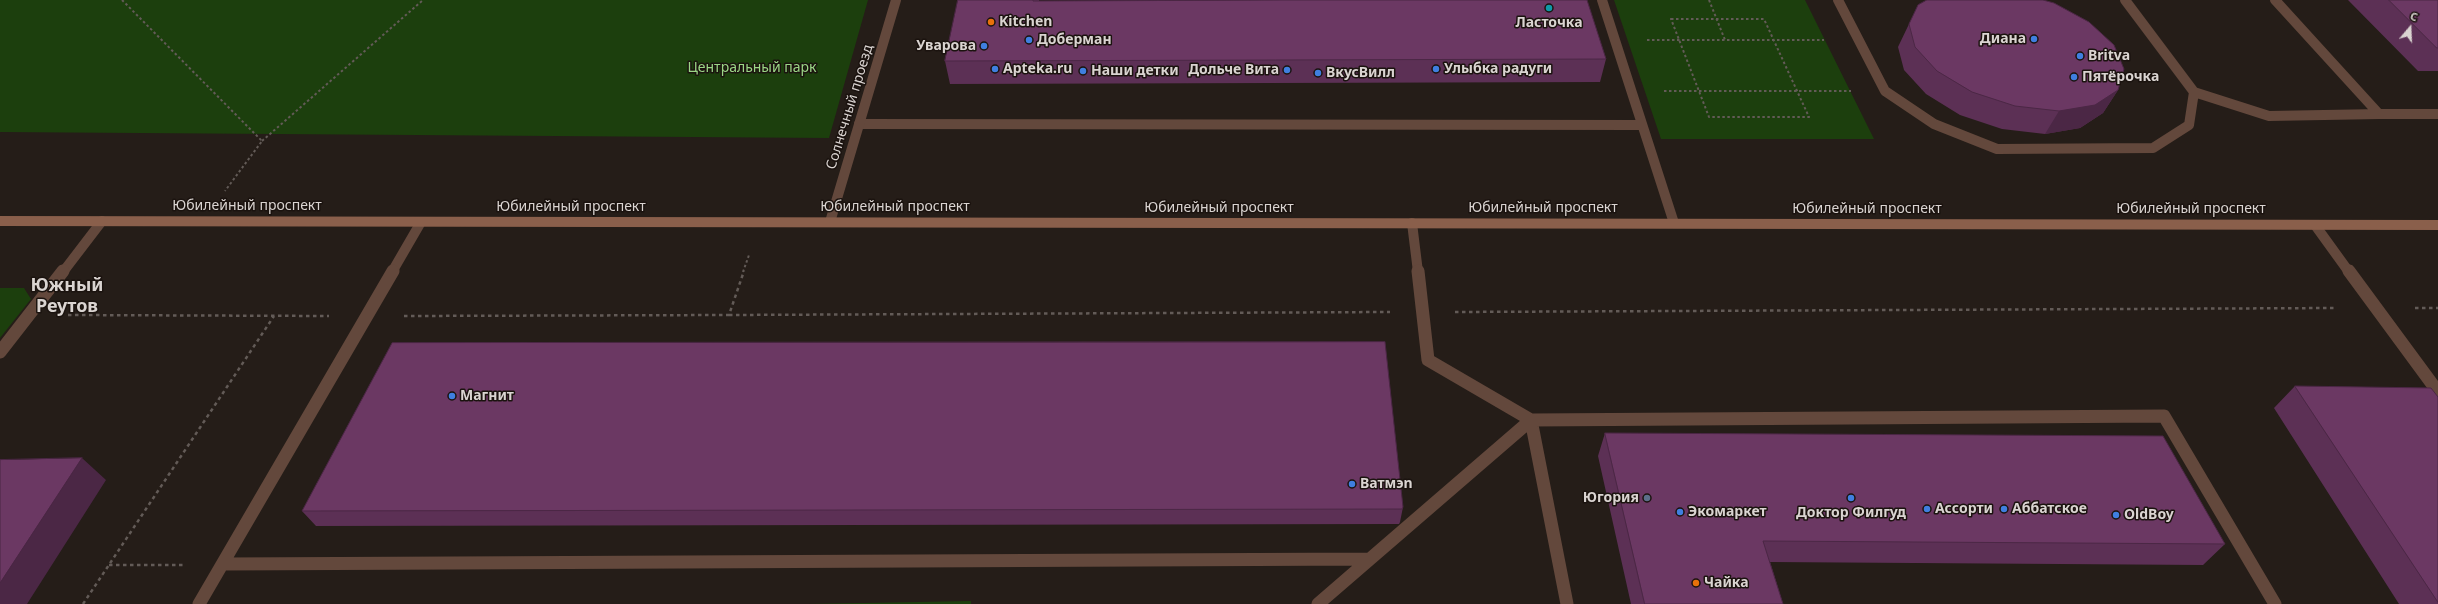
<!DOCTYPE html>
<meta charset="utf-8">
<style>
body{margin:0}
#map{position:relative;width:2438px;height:604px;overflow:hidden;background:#251d18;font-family:"Noto Sans",sans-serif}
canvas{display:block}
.north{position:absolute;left:2390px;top:8px;width:40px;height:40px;-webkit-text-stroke:3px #1b130f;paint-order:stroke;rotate:19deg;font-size:11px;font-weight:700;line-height:16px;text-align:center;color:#dad4d1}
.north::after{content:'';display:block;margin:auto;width:14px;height:18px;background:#dad4d1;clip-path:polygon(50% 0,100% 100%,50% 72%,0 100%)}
</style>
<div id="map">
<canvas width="2438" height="604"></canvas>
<div class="north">С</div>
</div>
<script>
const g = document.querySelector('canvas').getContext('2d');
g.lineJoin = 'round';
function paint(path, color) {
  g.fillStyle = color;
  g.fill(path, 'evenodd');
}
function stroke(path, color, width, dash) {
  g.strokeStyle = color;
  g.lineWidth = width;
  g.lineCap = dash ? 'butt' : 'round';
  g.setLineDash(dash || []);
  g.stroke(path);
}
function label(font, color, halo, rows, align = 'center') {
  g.font = font + ' "Noto Sans",sans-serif';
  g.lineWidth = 3;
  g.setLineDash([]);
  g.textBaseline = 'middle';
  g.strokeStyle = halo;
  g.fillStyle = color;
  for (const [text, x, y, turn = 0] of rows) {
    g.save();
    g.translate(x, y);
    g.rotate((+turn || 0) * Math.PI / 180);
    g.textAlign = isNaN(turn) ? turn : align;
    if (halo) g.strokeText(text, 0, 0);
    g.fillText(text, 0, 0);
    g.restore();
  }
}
const green = new Path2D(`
 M0,0H868L829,138L0,132Z
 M1614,0H1805L1874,139H1661Z
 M0,288H24L31,299L0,338Z
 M971,601V604H808Z`);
const pathFar1 = new Path2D(`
 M122,0L262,141L225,191
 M1709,0L1725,40
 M1671,19H1764L1809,117H1709Z
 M1647,40H1824
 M1664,91H1851
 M262,141L423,0
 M743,272L749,255`);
const path = new Path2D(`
 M2415,308H2438
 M1455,312L2336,308
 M68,315L329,316
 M729,315L1390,312
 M404,316L729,315L744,271
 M109,565H184
 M83,604L274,316`);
const laneFar1 = new Path2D(`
 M1602,0L1674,223
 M1838,0L1885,91L1934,124L1997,149L2153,148L2189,125L2194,92L2125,0
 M2275,0L2379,114H2438
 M2194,92L2269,116L2379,114
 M859,124L1642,125
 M1412,223L1418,272
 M2315,225L2349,272
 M63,272L102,221
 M392,272L421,222`);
const lane = new Path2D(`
 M2349,271L2438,392
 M0,352L63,271
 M223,564L1370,559L1531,420L1428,360L1418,271
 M199,604L393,271
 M1318,604L1370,559
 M1567,604L1531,420L2164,416L2275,604`);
const street = new Path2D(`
 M830,222L896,0`);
const secondary = new Path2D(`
 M0,221L2438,225`);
const wall = new Path2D(`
 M958,0H1039V1L1606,59L1600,82L950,84L945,61Z
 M2348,0H2438V71H2418Z
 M1909,24L2118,90L2103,113L2080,128L2045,134L2002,129L1960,115L1926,94L1904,70L1898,47Z
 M2295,386L2438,397V604H2399L2274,408Z
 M1605,433L2225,544L2203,565L1770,562L1783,604H1631L1598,456Z
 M1403,507L1400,522L1399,524L316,526L302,511Z`);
const shadedWall = new Path2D(`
 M2118,90L2103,113L2080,128L2045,134L2059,111Z
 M82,458L106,480L27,604H0V583Z`);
const building = new Path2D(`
 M958,0H1033V1L1283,0H1587L1606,59L945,61Z
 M1927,0H2043L2054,3L2089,22L2114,45L2124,69L2118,90L2095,105L2059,111L2015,106L1972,92L1937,71L1915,47L1909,24L1918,5Z
 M2389,0H2438V48H2437Z
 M1385,342L1403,507L1402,509L302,511L392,343Z
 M2295,386L2431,388L2438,397V602Z
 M1605,433L2163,436L2225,544L1763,541L1783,604H1645Z
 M82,458L0,583V460Z`);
const markers = [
 [1549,8,4,"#0f9aa8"],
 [991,22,4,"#e8710a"],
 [2034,39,4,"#3f7fe0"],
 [1029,40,4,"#3f7fe0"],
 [984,46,4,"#3f7fe0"],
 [2080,56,4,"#3f7fe0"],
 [995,69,4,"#3f7fe0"],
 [1436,69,4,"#3f7fe0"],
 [1287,70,4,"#3f7fe0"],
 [1083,71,4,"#3f7fe0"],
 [1318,73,4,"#3f7fe0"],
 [2074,77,4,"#3f7fe0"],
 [452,396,4,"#3f7fe0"],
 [1352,484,4,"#3f7fe0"],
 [1647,498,4,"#5c6f8a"],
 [1851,498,4,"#3f7fe0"],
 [1927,509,4,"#3f7fe0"],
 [2004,509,4,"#3f7fe0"],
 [1680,512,4,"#3f7fe0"],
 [2116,515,4,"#3f7fe0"],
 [1696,583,4,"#e8710a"]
];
const poiNames = [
 ["Kitchen",999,22],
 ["Ласточка",1549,23,"center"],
 ["Диана",2026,39,"right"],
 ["Доберман",1037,40],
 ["Уварова",976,46,"right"],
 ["Britva",2088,56],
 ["Apteka.ru",1003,69],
 ["Улыбка радуги",1444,69],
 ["Дольче Вита",1279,70,"right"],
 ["Наши детки",1091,71],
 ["ВкусВилл",1326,73],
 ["Пятёрочка",2082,77],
 ["Магнит",460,396],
 ["Ватмэn",1360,484],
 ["Югория",1639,498,"right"],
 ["Ассорти",1935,509],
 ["Аббатское",2012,509],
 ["Экомаркет",1688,512],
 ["Доктор Филгуд",1851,513,"center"],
 ["OldBoy",2124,515],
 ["Чайка",1704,583]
];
const parkNames = [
 ["Центральный парк",752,68]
];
const streetNames = [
 ["Солнечный проезд",850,107,-73],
 ["Юбилейный проспект",247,206],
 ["Юбилейный проспект",571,207],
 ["Юбилейный проспект",895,207],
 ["Юбилейный проспект",1219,208],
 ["Юбилейный проспект",1543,208],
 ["Юбилейный проспект",1867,209],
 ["Юбилейный проспект",2191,209]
];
const districtNames = [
 ["Южный",67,286],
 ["Реутов",67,307]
];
paint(green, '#1c3f0d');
stroke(pathFar1, '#635b57', 2, [2.5, 2.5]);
stroke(path, '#635b57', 2.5, [3.5, 3.5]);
stroke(laneFar1, '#63483c', 10);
stroke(lane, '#63483c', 13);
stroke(street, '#63483c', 10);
stroke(secondary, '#8a5f4b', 10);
paint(wall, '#5c3055');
paint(shadedWall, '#4b2745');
paint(building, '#6b3863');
stroke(building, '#4b2745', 1);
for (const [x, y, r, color] of markers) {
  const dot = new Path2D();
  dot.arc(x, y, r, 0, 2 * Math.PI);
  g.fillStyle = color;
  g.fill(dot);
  stroke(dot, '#1b130f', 1.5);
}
label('bold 14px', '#dad4d1', '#1b130f', poiNames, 'left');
label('14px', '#9bd686', '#1b130f', parkNames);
label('14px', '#dad4d1', '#1b130f', streetNames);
label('bold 18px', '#dad4d1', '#1b130f', districtNames);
</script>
